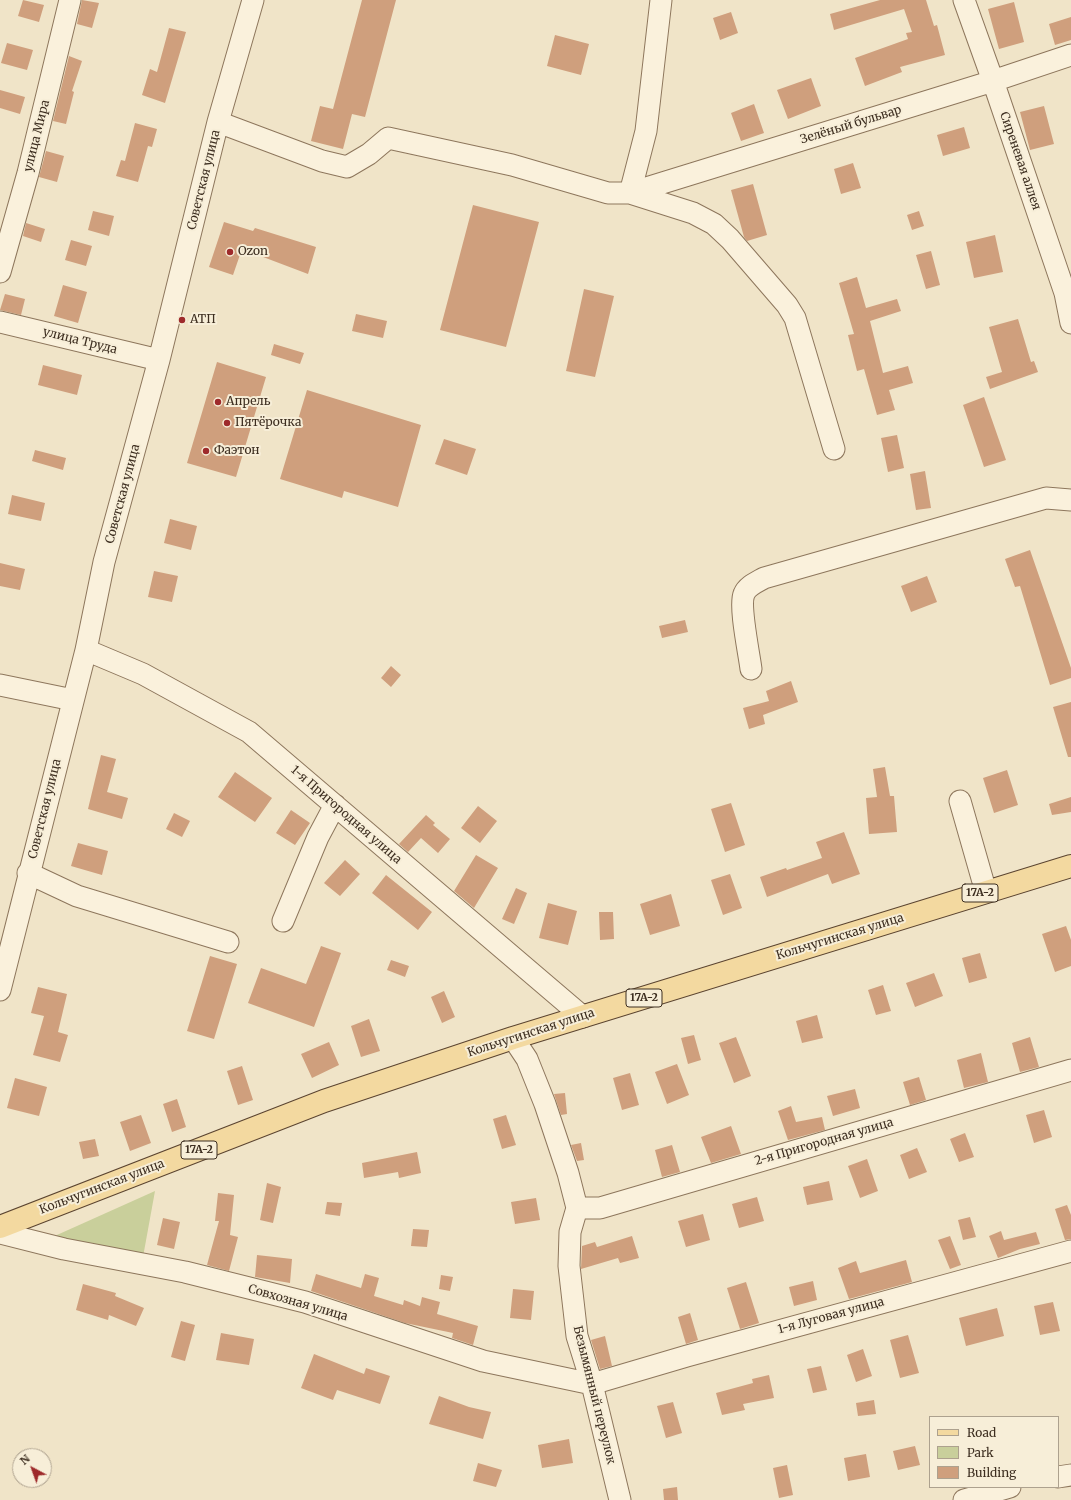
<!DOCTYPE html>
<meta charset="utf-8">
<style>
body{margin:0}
#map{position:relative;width:1071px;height:1500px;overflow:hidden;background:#f0e4c8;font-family:Merriweather,serif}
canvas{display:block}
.legend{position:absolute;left:929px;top:1416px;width:130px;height:72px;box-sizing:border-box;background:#f7eed8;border:1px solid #ada18e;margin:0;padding:5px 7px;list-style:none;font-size:12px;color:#3d2e20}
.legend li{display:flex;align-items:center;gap:8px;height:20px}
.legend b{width:20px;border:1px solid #ada18e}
.north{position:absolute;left:12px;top:1448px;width:40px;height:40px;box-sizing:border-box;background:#f7eed8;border:1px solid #ada18e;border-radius:50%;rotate:319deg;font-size:11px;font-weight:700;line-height:16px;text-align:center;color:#3d2e20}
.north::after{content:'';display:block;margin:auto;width:14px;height:18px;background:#9e2a2b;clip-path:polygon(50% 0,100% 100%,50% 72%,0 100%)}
</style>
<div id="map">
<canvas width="1071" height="1500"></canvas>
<ul class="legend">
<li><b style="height:5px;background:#f3d9a0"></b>Road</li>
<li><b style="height:11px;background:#c9cf9b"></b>Park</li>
<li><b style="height:11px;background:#cf9f7d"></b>Building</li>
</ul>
<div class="north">N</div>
</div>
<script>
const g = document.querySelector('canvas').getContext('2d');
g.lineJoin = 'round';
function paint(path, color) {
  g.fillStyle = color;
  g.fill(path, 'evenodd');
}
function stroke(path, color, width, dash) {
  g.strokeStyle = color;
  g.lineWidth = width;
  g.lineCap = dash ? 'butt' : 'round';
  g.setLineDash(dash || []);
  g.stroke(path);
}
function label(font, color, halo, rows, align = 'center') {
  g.font = font + ' Merriweather,serif';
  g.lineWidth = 4;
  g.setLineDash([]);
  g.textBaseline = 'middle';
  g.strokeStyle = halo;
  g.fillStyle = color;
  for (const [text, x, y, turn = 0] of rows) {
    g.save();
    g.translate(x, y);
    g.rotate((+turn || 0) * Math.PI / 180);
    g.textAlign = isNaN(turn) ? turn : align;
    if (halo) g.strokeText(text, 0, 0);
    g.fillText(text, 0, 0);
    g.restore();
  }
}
const green = new Path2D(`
 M155,1191L143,1257L48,1239Z`);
const building = new Path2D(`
 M23,0L44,5L39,22L18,16Z
 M82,0L99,3L92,28L77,24Z
 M362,0H396L365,117L352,114L343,149L311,141L320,106L333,109Z
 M880,0H926L934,26L937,25L945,55L900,67L902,72L865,86L855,58L908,39L906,33L912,32L904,9L834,30L830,14Z
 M1014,2L1024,42L999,49L988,9Z
 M731,12L738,33L720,40L713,18Z
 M1071,17V40L1055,45L1049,24Z
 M169,28L186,32L165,103L142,95L150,69L157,72Z
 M555,35L589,44L581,75L547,66Z
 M7,43L33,50L27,70L1,63Z
 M69,56L82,61L72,91L74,92L66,124L53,121Z
 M811,78L821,106L788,119L777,90Z
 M0,90L25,97L20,114L0,108Z
 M754,104L764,133L741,141L731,113Z
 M1044,106L1054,144L1030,150L1020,112Z
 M135,123L157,129L152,147L148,146L138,182L116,176L121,160L125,161Z
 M964,127L970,148L943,156L937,135Z
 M46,151L64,156L57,182L39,177Z
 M853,163L861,188L841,194L834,169Z
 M753,184L767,235L747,241L744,237L731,190Z
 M473,205L539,222L506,347L440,330Z
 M93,211L114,216L109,236L88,230Z
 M919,211L924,226L912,230L907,215Z
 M224,222L253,231L255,228L316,247L308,274L242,249L233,275L209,267Z
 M26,223L45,229L41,242L23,236Z
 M995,235L1003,272L974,278L966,242Z
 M71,240L92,246L86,266L65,260Z
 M931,251L940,285L926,289L916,255Z
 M857,277L866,308L897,299L901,311L870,321L883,373L908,366L913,383L889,390L895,410L877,415L864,369L857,371L848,335L854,334L839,283Z
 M63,285L87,292L78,323L54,316Z
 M584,289L614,296L595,377L566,371Z
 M5,294L25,299L21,315L0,310Z
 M356,314L387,321L383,338L352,331Z
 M1018,319L1031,362L1034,361L1038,372L990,389L986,377L1002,372L989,327Z
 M274,344L304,353L300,364L271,355Z
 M217,362L266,377L236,477L187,463Z
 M43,365L82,375L77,395L38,385Z
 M307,390L421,425L398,507L344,491L342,498L280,479Z
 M984,397L1006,460L984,467L963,405Z
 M897,435L904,468L888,472L881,438Z
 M444,439L476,449L467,475L435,464Z
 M35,450L66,458L63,470L32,461Z
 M925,471L931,508L916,510L910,474Z
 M12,495L45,503L41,521L8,514Z
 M170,519L197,526L191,550L164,543Z
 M1030,550L1071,668V678L1050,685L1020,586L1015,587L1005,559Z
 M0,563L25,569L20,590L0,586Z
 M154,571L178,576L172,602L148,597Z
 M927,576L937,602L911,612L901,586Z
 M685,620L688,632L662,638L659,626Z
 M391,666L401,675L391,687L381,678Z
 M791,681L798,702L763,715L765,724L749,729L743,708L769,701L766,691Z
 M1071,702V757H1068L1053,707Z
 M101,755L116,759L107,792L128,798L122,819L88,809Z
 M885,767L890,796H894L897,832L869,834L866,798L877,797L873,769Z
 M1007,770L1018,805L994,813L983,778Z
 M235,772L272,798L255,822L218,797Z
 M1071,797V812L1052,815L1049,804Z
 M731,803L745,845L725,852L711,809Z
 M478,806L497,821L480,843L461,828Z
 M291,810L310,823L295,845L276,833Z
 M174,813L190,821L182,837L166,829Z
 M426,815L435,823L433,825L450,839L438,853L421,838L408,852L399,844Z
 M844,832L860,874L832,884L828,874L767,897L760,877L786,868L787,870L822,858L816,842Z
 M78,843L108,851L102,875L71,866Z
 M476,855L498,868L474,908L454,891Z
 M345,860L360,874L340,896L324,883Z
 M730,874L742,908L723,915L711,880Z
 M386,875L432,912L418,930L372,893Z
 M516,888L527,893L514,924L502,919Z
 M671,894L680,926L650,935L640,904Z
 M548,903L577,911L568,945L539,938Z
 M599,912H613L614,939L600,940Z
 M1066,926L1071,940V966L1055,972L1042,934Z
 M321,946L341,953L314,1027L248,1003L261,968L306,984Z
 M980,953L987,978L969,983L962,958Z
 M210,956L237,964L214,1039L187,1031Z
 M391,960L409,966L405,977L387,970Z
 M934,973L943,996L915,1007L906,983Z
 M883,985L891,1011L876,1015L868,990Z
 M38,987L67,994L58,1032L68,1035L60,1062L33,1055L44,1016L31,1013Z
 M444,991L455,1017L442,1023L431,997Z
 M817,1015L823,1038L802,1043L796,1021Z
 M369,1019L380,1051L361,1057L351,1026Z
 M694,1035L701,1060L688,1064L681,1038Z
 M736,1037L751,1076L734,1083L719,1043Z
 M1030,1037L1039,1067L1020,1072L1012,1043Z
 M329,1042L339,1065L312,1078L301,1054Z
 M981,1053L988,1082L964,1088L957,1060Z
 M677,1064L689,1095L667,1104L655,1072Z
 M242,1066L253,1100L238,1105L227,1071Z
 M630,1073L639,1105L622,1110L613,1078Z
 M919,1077L926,1100L910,1105L903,1082Z
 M15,1078L47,1087L39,1116L7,1108Z
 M855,1089L860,1108L833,1116L827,1096Z
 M565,1093L567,1114L561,1115L554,1094Z
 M177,1099L186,1127L172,1132L163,1104Z
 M791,1106L796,1122L822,1117L825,1130L788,1140L778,1111Z
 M1044,1110L1052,1137L1034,1143L1026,1115Z
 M141,1115L151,1143L130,1151L120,1122Z
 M506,1115L516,1145L502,1149L493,1119Z
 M731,1126L741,1154L711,1163L701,1137Z
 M965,1133L974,1157L959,1162L950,1139Z
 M95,1139L99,1156L83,1159L79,1142Z
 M581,1143L584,1160L577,1161L571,1145Z
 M672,1145L680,1172L662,1177L655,1150Z
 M917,1148L927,1172L909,1179L900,1155Z
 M417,1152L421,1173L399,1178L398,1172L364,1178L362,1163Z
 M867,1159L878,1191L860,1198L848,1166Z
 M829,1181L833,1200L807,1205L803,1187Z
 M267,1183L281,1187L273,1223L260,1220Z
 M218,1193L234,1195L230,1235L238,1237L229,1271L207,1265L219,1221H215Z
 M757,1197L764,1221L739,1228L732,1204Z
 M536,1198L540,1220L515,1224L511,1202Z
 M327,1202L342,1203L340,1216L325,1214Z
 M1067,1205L1071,1215V1239L1065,1240L1055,1209Z
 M703,1214L710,1240L686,1247L678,1221Z
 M970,1217L976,1237L963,1240L958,1220Z
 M163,1218L180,1222L174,1249L157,1245Z
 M413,1229L429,1230L427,1247L411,1246Z
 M1001,1231L1004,1240L1036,1232L1040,1244L1020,1249L998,1258L989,1236Z
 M632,1236L639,1258L620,1263L618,1258L581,1269L582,1246L595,1242L597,1247Z
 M950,1236L961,1265L950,1269L938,1240Z
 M257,1255L292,1259L290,1283L255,1277Z
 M906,1260L912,1282L849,1299L838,1268L856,1261L860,1273Z
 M316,1274L361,1288L365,1274L379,1278L374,1296L403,1305L404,1300L420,1306L422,1297L440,1302L437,1314L478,1326L473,1345L452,1338L453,1333L405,1323L311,1291Z
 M441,1275L453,1277L450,1291L439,1289Z
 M813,1281L817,1300L794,1306L789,1287Z
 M746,1282L759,1323L740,1329L727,1288Z
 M83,1284L116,1293L115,1296L144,1308L136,1326L109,1315L108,1320L76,1310Z
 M513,1289L534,1291L531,1320L510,1318Z
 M1053,1302L1060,1331L1040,1335L1034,1306Z
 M997,1308L1004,1336L966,1346L959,1318Z
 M690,1313L698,1340L686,1344L678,1317Z
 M181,1321L195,1325L185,1361L171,1357Z
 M221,1333L254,1339L249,1365L216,1360Z
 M908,1335L919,1373L900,1378L890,1340Z
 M605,1336L612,1366L600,1369L591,1340Z
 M863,1349L872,1376L856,1382L847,1355Z
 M314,1354L364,1374L366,1368L390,1376L380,1404L337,1390L333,1400L301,1388Z
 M821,1366L827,1390L813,1393L807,1369Z
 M769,1375L774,1398L743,1404L745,1410L722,1415L716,1393L753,1383L752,1379Z
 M439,1396L469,1407L491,1412L483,1439L429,1424Z
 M874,1400L876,1414L858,1416L856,1403Z
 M673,1402L682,1433L666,1438L657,1406Z
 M569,1439L573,1463L542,1468L538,1445Z
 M915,1446L920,1465L898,1470L893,1451Z
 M866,1454L870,1477L848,1481L844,1458Z
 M478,1463L502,1470L496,1487L473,1481Z
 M787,1465L793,1495L779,1498L773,1468Z
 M677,1487L678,1500H664L663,1489Z`);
const minor = new Path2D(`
 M661,0L646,131L630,193L693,213L714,224L730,239L787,305L795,318L834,449
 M964,0L993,81L1065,293L1071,323
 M218,122L322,161L347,167L369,154L388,138L512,165L608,193H630L993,81L1071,55
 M0,272L28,173L70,0
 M0,322L159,360
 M86,650L143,674L249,732L583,1017
 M751,669C749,653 739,606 744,594C747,586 757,582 764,578L1046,498L1071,500
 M0,685L73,700
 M960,801L986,892
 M28,873L77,896L228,942
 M283,921L318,837L335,805
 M0,990L86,650L104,562L159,360L218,122L253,0
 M513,1038L527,1059L545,1104L568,1173L577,1208L570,1232L569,1266L577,1336L592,1384L620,1500
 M577,1208H600L1071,1070
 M0,1233L64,1249L185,1272L305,1302L483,1361L592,1384L687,1356L1071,1251
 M1058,1477L1071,1475
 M964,1500L1010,1487`);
const major = new Path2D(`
 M0,1227L324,1101L513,1038L1071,866`);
const markers = [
 [230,252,4,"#9e2a2b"],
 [182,320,4,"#9e2a2b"],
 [218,402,4,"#9e2a2b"],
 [227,423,4,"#9e2a2b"],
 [206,451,4,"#9e2a2b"]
];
const shields = [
 [980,893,36],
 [644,998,36],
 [199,1150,36]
];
const shieldNames = [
 ["17А-2",980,893],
 ["17А-2",644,998],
 ["17А-2",199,1150]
];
const streetNames = [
 ["Зелёный бульвар",851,125,-17],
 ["улица Мира",37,136,-76],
 ["Сиреневая аллея",1020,161,71],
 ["Советская улица",204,180,-76],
 ["улица Труда",80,341,14],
 ["Советская улица",123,494,-75],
 ["Советская улица",45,809,-76],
 ["1-я Пригородная улица",346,815,41],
 ["Кольчугинская улица",840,937,-17],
 ["Кольчугинская улица",531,1033,-18],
 ["2-я Пригородная улица",824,1142,-16],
 ["Кольчугинская улица",102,1187,-21],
 ["Совхозная улица",298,1303,16],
 ["1-я Луговая улица",831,1316,-15],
 ["Безымянный переулок",594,1395,76]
];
const poiNames = [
 ["Ozon",238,252],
 ["АТП",190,320],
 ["Апрель",226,402],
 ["Пятёрочка",235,423],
 ["Фаэтон",214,451]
];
paint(green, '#c9cf9b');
paint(building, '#cf9f7d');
stroke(minor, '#8d765c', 23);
stroke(major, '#5b4430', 24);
stroke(minor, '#faf1dc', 21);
stroke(major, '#f3d9a0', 22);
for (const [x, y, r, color] of markers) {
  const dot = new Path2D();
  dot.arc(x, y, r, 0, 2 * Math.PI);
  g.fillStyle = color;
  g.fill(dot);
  stroke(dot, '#f7eed8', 1.5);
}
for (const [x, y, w] of shields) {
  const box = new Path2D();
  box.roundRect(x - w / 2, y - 9, w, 18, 3);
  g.fillStyle = '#f7eed8';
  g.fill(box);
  stroke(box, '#3d2e20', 1);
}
label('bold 11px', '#3d2e20', null, shieldNames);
label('12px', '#3d2e20', '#f7eed8', streetNames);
label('12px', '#3d2e20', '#f7eed8', poiNames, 'left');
</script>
